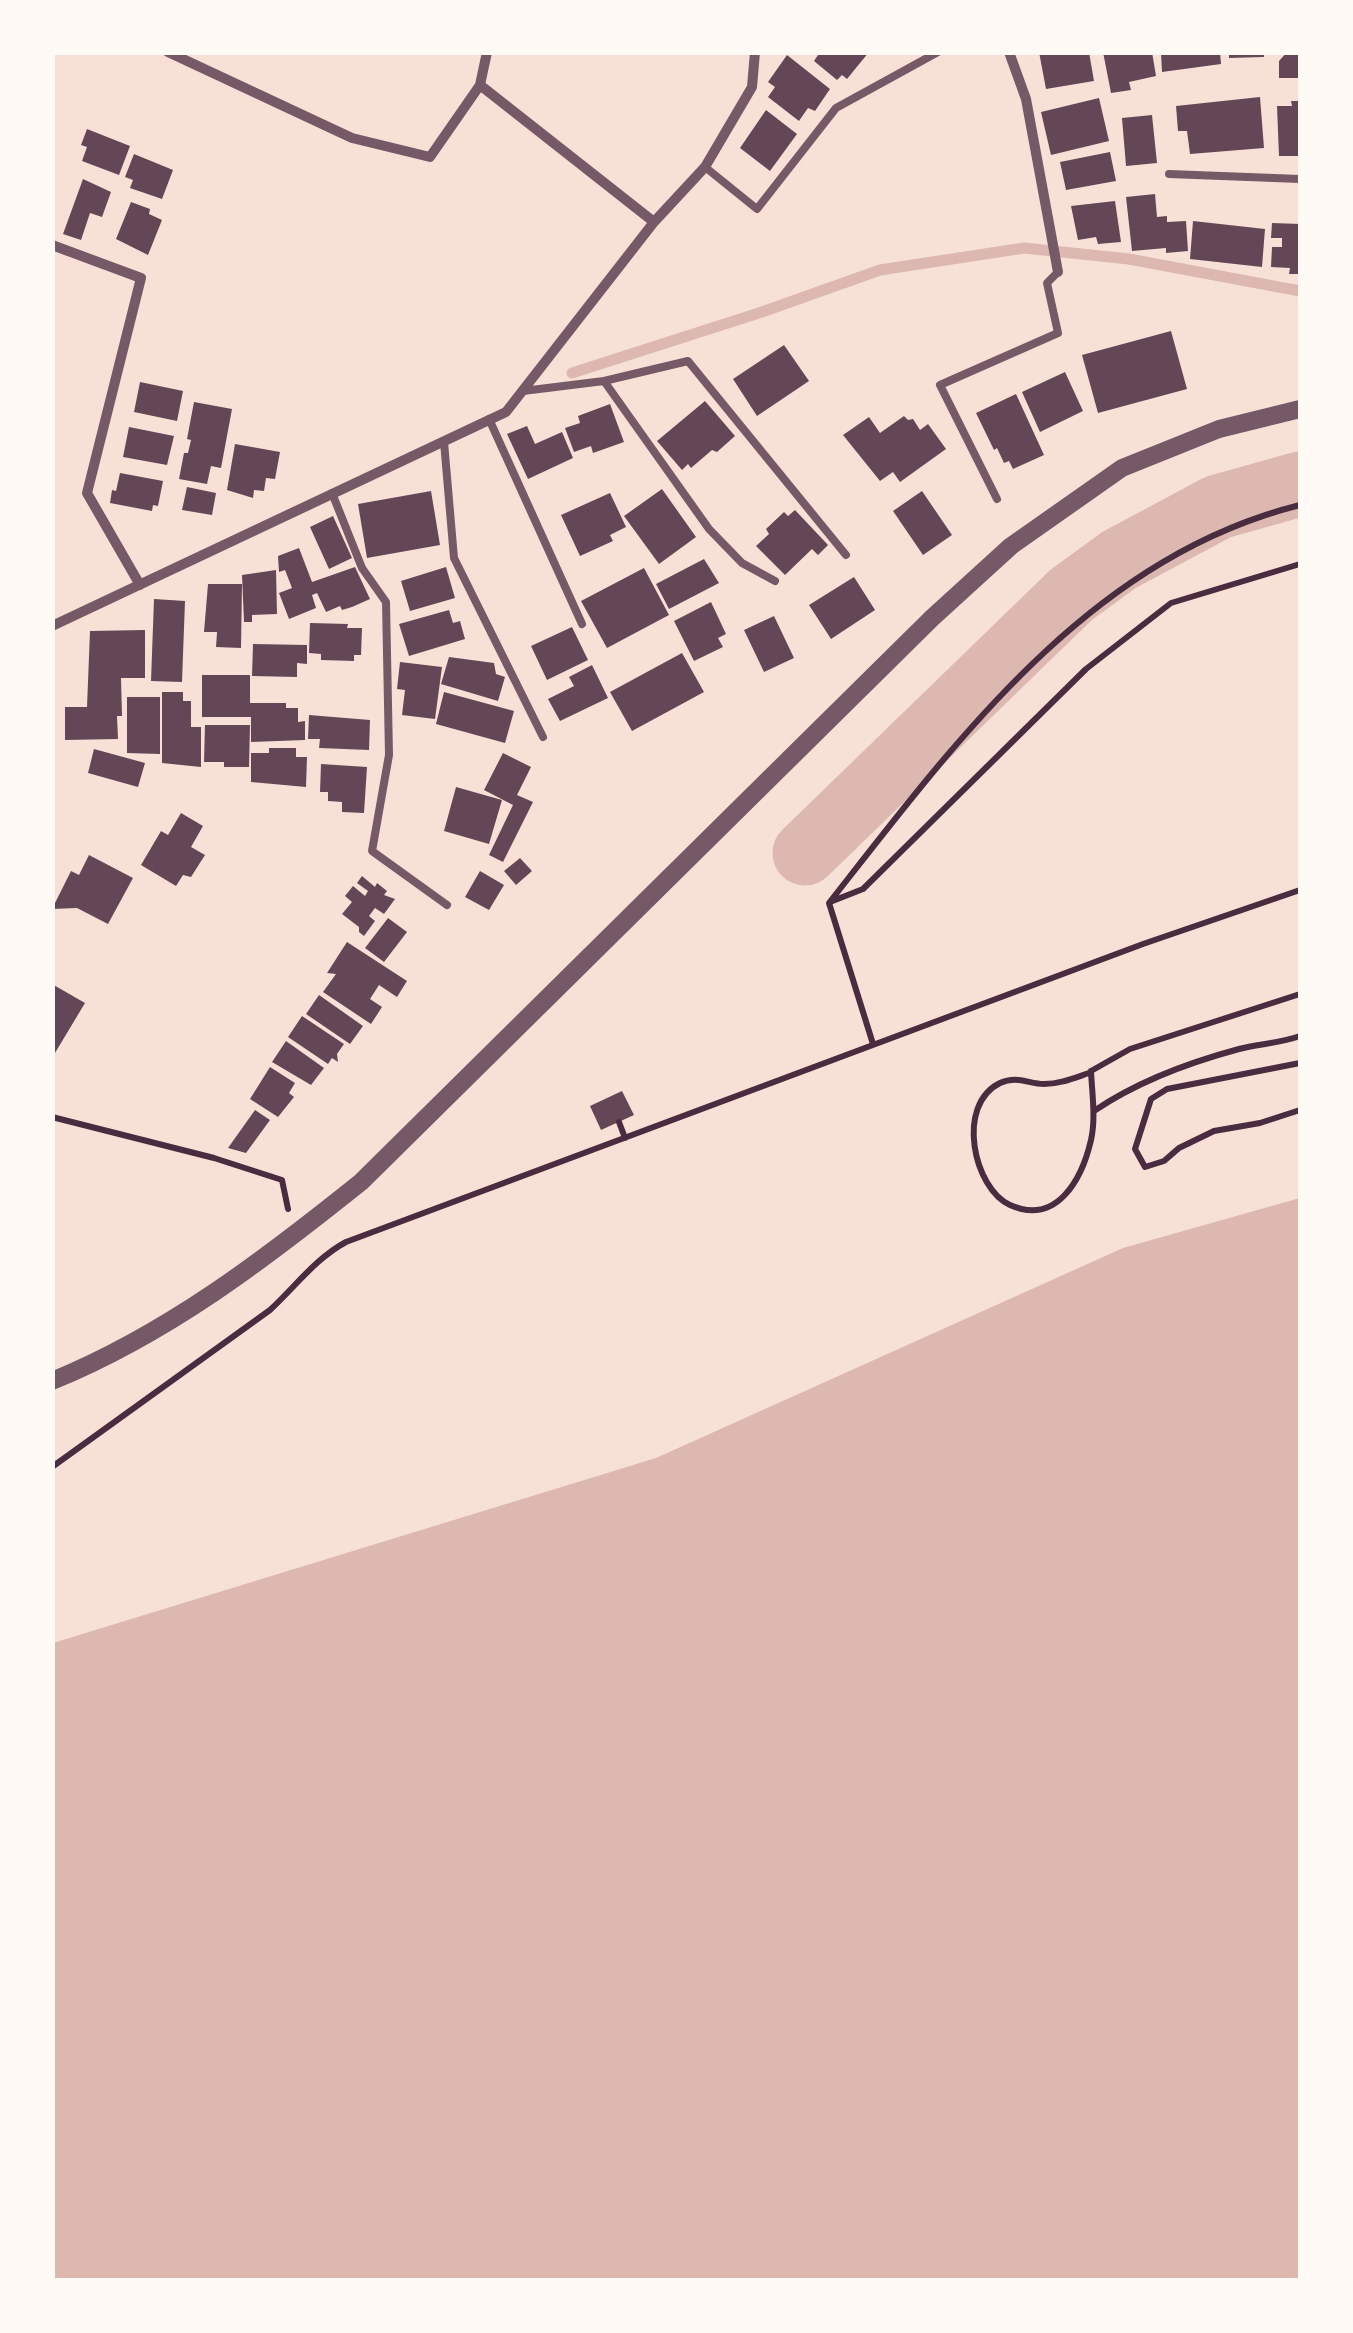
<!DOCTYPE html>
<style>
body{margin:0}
#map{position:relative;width:1353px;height:2333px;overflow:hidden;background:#f7e1d7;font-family:"Exo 2",sans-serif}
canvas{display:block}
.frame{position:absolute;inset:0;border:55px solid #fffaf5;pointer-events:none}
</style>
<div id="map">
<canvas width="1353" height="2333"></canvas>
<div class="frame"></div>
</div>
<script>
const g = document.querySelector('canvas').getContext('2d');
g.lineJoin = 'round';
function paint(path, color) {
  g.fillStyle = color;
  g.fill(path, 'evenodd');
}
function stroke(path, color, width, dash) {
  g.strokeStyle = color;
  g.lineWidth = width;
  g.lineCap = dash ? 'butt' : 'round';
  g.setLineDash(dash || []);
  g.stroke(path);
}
const water = new Path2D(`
 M1300,1198V2280H53V1643L656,1458L1123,1248Z`);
const stream = new Path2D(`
 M572,373L762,312L880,270L1024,248L1129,259L1300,291`);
const river = new Path2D(`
 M805,853L1071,595L1119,560L1218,507L1300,484`);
const building = new Path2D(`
 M820,52H869L847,79L842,75L837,80L814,61Z
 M1039,52H1089L1094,81L1046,89Z
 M1103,52H1152L1156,76L1129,82L1131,90L1111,93Z
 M1161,52H1220L1221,64L1162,72Z
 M1229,52H1264V57L1229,58Z
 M1287,52H1300V78H1279V61Z
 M787,55L830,89L815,111L808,108L799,121L768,97L775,87L768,82Z
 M1260,97L1264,148L1190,154L1187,131H1178L1176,106Z
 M1099,98L1109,141L1051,155L1041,112Z
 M1291,101H1300V156H1279L1277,106H1292Z
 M766,110L797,134L770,171L740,148Z
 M1152,115L1157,163L1126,166L1122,118Z
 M87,129L130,146L119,175L82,161L87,147L81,145Z
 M1110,152L1116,181L1066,190L1060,162Z
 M134,154L173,170L162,199L130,188L133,180L125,177Z
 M83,179L111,192L102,217L90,213L81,240L63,234Z
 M1155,194L1157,217L1167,216V222L1186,221L1188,251L1166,253V248L1132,251L1126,197Z
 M1115,201L1121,242L1098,244L1096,237L1078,240L1071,206Z
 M131,202L150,209L149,214L162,220L148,255L116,239Z
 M1193,221L1265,229L1262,267L1190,259Z
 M1272,223L1300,224V274H1289L1290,268L1271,267L1272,247H1282V238H1271Z
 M1171,331L1187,389L1098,413L1082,355Z
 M784,345L809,381L757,416L733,379Z
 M1065,372L1083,411L1040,432L1022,392Z
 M140,382L183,391L177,421L134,412Z
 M1016,394L1044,455L1013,469L1009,461L1004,463L997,448L994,450L976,413Z
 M705,401L735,436L717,452L712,450L691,468L688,464L682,470L657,441Z
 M194,402L232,409L221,468L211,466L207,484L179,479L184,453H188L191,440L187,439Z
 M610,404L624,442L593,453L591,446L574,452L565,428L580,423L578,416Z
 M904,416L908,420L913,419L920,430L928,424L946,449L900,482L893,472L880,481L843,435L869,417L880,433Z
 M527,426L535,444L562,432L573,458L528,479L507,434Z
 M129,427L174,436L167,465L123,457Z
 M235,444L280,452L275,479L266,478L264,491L254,490L253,498L227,490Z
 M120,473L163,481L158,506L153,505L152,511L110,503L112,490L116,491Z
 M187,487L216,493L212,515L182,510Z
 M662,489L696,537L659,564L624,516Z
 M431,491L440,545L367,558L358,504Z
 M922,491L952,535L923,555L893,511Z
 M610,493L626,527L610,535L613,541L580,556L561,515Z
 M795,510L828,545L818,555L812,549L785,575L756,546L769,534L766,529L784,512L788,516Z
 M333,516L352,558L329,569L310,527Z
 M299,548L312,582L355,567L370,599L352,607L342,610L340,606L326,612L317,593L312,595L316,608L289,619L279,593L292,588L285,570L279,572L278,556Z
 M704,559L719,583L669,609L656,584Z
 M446,567L455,598L410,611L401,581Z
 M644,568L669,615L607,648L581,601Z
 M276,570L277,614L252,615V622H244L242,575Z
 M854,577L875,610L831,639L809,605Z
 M208,584H242L241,648L216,647L217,632H204Z
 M154,599L185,601L182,682L151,681Z
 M711,602L726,634L718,638L723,647L694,661L674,621Z
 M449,610L453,623L460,621L465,639L409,656L399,624Z
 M774,616L794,658L764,672L744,630Z
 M310,623L348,624L347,628H362L361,655H354V661L321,660V654L309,653Z
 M572,627L588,660L547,680L531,646Z
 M145,630V678H121L122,716H117L118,739L65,740V707H87L90,631Z
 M253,644L307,645V664L297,663V677L252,676Z
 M682,653L704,692L632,731L610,692Z
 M449,657L494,663L496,674L505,677L498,701L441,684Z
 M400,662L442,667L435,719L402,715L405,690L397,689Z
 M592,665L608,698L560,721L548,699L574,686L569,677Z
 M202,675H250V703H286V708H298V722L305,721V740L251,742V717H202Z
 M162,692H183V701H191V727H201V767L162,763Z
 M444,692L514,711L505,743L436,724Z
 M127,697H160V754L127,753Z
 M309,715L370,720L369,750L319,748L320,739H308Z
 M205,725H250L249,767H224V762H204Z
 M269,748H296V757H307L306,787L251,782V753H269Z
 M94,749L145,763L138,787L88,773Z
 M503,753L531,767L517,795L533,802L503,862L489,855L513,805L484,790Z
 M321,764L367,767L364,813L342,812V802L328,801V792H320Z
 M456,787L502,800L489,844L444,831Z
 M181,813L203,826L191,847L205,855L191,877L183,875L176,886L141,865L161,831L168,835Z
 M89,855L133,878L108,924L77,908L52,909L71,871L79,875Z
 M520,858L532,871L516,885L504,871Z
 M480,871L504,885L489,910L465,897Z
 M362,876L375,887L377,883L387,891L384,895L395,899L384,914L375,908L369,916L375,921L364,936L359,932V927L342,914L352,902L345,896L353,886L365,896L368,891L357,883Z
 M388,918L407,932L384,962L365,948Z
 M347,942L407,981L397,997L379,985L370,999L382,1007L371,1024L323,992L336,974L327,973Z
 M52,984L85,1003L52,1058Z
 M319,995L363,1026L350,1044L306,1014Z
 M302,1016L344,1044L337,1054L338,1062L332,1058L328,1064L288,1037Z
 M286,1041L324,1068L311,1085L272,1062Z
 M270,1067L295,1083L289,1093L294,1097L278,1117L250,1099Z
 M622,1091L634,1115L601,1130L590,1106Z
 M255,1110L270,1120L246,1153L228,1148Z`);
const path = new Path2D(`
 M830,902L863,889L1086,669L1171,603L1300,564
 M873,1044L829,903C956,741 1089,558 1300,505
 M1300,1063L1167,1089L1151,1099L1135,1149L1145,1167L1164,1161L1179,1148L1214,1131L1260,1123L1300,1110
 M1091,1071C1092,1093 1096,1118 1091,1140C1082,1179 1057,1226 1010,1205C974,1189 955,1105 1000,1083C1017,1075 1029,1084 1044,1084C1060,1084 1074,1078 1089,1073L1091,1071L1130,1049L1300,994
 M1094,1111C1138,1081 1187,1063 1239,1049C1259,1044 1281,1043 1300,1036
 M52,1117L214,1158L282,1180L288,1209
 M619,1122L625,1138
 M52,1467L270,1310C295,1287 316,1258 346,1242L1143,944L1300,890`);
const service = new Path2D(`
 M705,167L757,209L836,108L938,52
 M1169,174L1300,179
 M604,381L709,529L742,563L775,581
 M523,391L604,381L688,361L846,555
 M489,419L582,624
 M444,442L454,558L543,737
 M332,493L362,568L386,602L389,755L372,851L447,905
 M997,499L940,385L1058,333L1047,283L1058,272`);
const minor = new Path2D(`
 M168,52L352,138L430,157L480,85L487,52
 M1009,52L1026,99L1058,272
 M480,85L654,222
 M52,245L141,278L87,493L140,585
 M52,626L506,412L654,222L705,167L752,87L755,52`);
const tertiary = new Path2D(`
 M52,1381C167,1334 265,1259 361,1182L932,618L1011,546L1122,468L1219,429L1300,409`);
paint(water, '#dcb8b0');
stroke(stream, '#dcb8b0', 11);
stroke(river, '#dcb8b0', 65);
paint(building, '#644757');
stroke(path, '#4a2c40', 6);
stroke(service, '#755966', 8);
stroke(minor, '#755966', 10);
stroke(tertiary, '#755966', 18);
</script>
